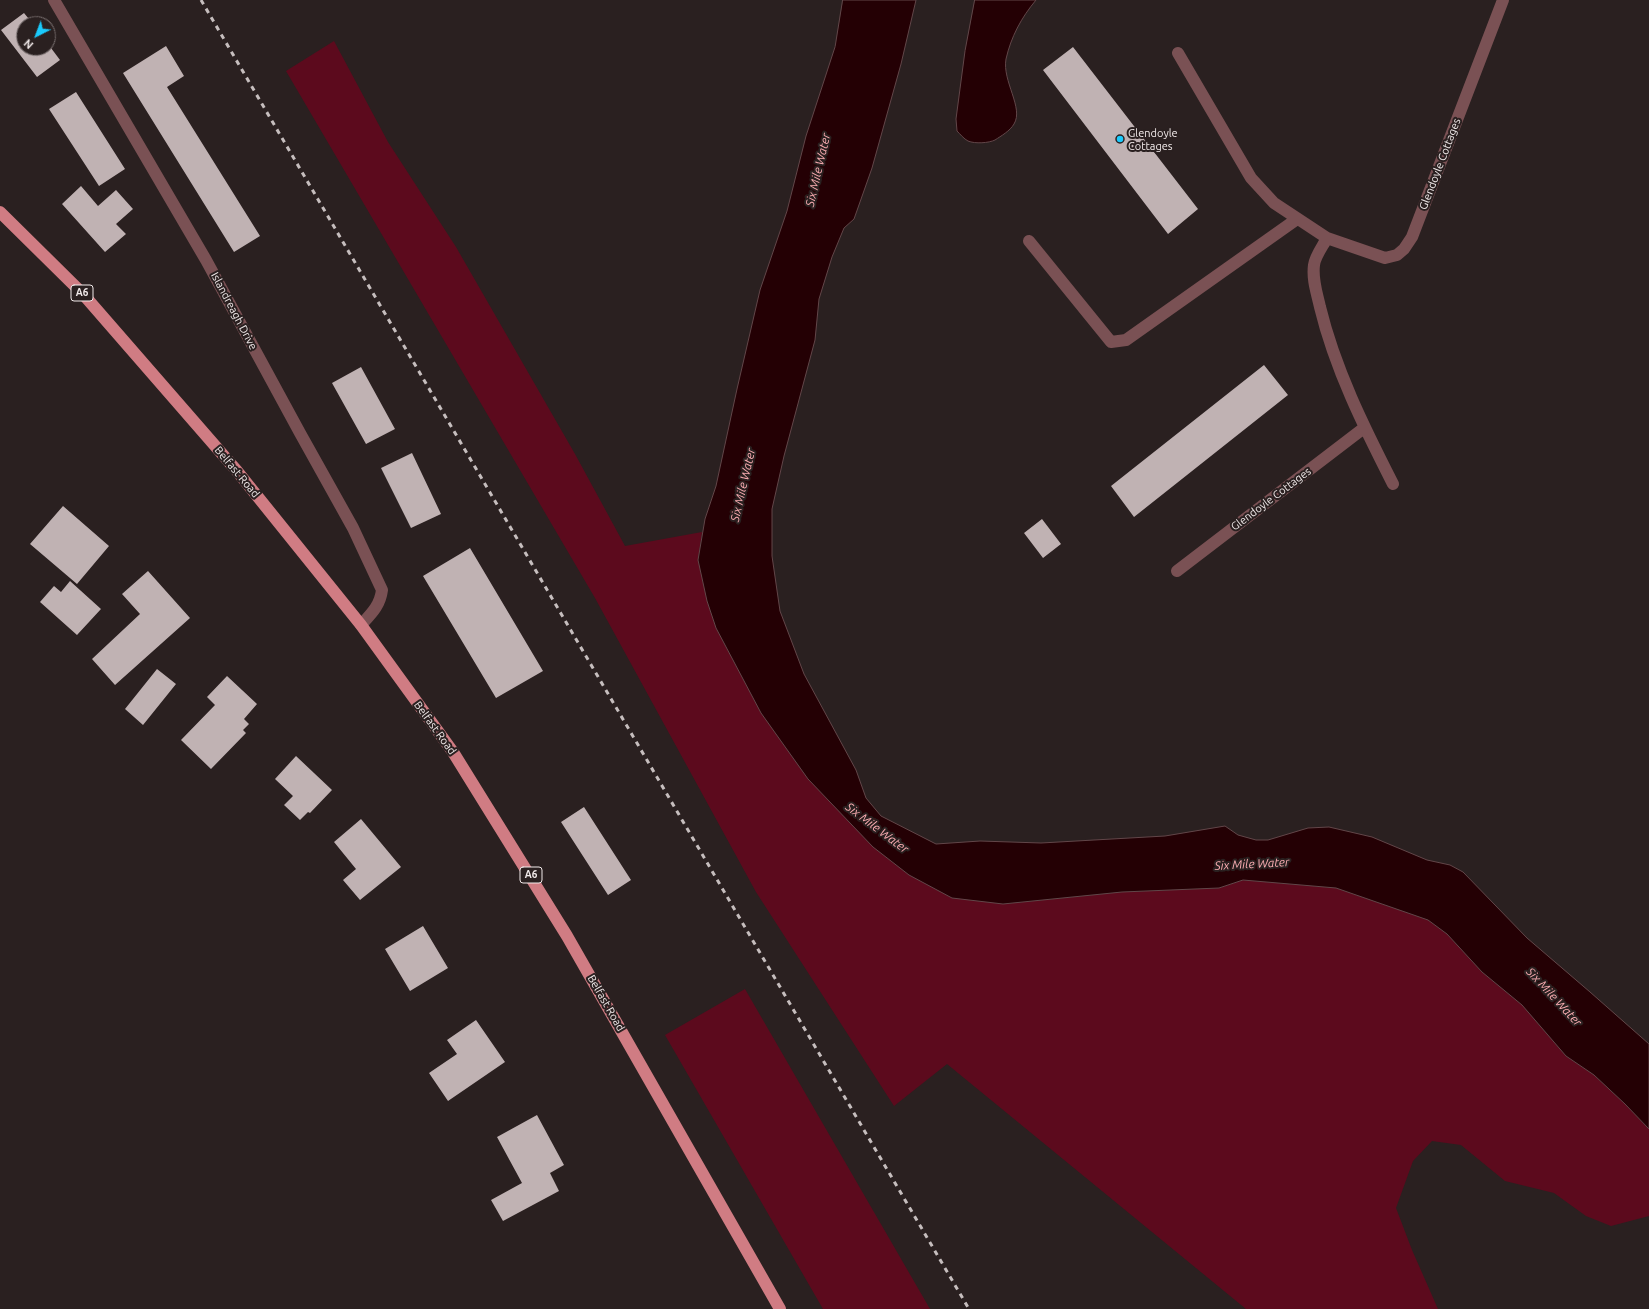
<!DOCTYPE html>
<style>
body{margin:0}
#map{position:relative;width:1649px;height:1309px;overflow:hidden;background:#2a2020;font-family:Ubuntu,sans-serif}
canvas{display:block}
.north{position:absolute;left:16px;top:16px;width:40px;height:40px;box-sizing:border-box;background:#2a2020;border:1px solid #7a7171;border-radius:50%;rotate:222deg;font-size:11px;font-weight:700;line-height:16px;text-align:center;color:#f1eaea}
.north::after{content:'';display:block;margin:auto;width:14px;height:18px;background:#1acafc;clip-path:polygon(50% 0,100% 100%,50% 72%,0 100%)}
</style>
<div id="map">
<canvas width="1649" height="1309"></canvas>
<div class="north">N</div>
</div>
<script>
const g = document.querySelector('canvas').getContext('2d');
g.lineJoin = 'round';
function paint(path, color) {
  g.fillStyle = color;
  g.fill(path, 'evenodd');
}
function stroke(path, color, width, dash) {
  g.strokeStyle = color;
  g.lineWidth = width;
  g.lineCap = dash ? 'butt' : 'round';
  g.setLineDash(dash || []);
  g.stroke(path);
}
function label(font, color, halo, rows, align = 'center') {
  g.font = font + ' Ubuntu,sans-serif';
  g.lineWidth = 4;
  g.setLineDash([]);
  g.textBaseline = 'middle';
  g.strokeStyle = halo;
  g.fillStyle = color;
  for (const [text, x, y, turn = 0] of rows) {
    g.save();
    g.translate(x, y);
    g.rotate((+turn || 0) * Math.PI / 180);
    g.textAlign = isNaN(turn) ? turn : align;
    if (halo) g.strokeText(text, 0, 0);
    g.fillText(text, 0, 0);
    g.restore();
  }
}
const green = new Path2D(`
 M334,41L388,142L456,247L575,454L625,546L702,532L698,560L808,779L1003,904L1122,892L1219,888L1243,880L1336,888L1403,911L1428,920L1447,934L1482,972L1522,1005L1566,1056L1594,1075L1625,1104L1649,1129V1216L1611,1226L1586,1216L1554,1193L1505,1181L1461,1145L1432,1141L1413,1161L1396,1208L1412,1250L1438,1309H1246L947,1064L894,1106L756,892L595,598L286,71Z
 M745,989L930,1309H823L665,1035Z`);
const water = new Path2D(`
 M843,0H916L901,64L872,168L854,219L844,228L832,257L819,299L815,340L784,456L772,509V556L780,611L804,674L856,770L866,798L881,816L936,844L980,841L1041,843L1165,836L1225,826L1238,835L1256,840H1268L1308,828L1329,827L1372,837L1427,860L1450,865L1463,872L1527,938L1590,992L1649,1044V1129L1625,1104L1594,1075L1566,1056L1522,1005L1482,972L1447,934L1428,920L1336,888L1243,880L1219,888L1122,892L1003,904L952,898L909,875L873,847L808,779L761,713L716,628L707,601L698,560L705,519L716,486L737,389L760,290L787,211L806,136L835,47Z
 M975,0H1036C1021,18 1011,37 1006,59C1002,81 1024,108 1014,124C1010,131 1001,136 995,140C989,143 975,144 968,141C964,139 960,134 957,131L956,119L965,51Z`);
const building = new Path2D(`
 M24,13L33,24H24V48H48V44L60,60L37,77L1,30Z
 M166,46L184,76L167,87L260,236L234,252L123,73Z
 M1073,47L1198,209L1168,234L1043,70Z
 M76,92L125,169L99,186L49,109Z
 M81,186L98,206L116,190L133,209L116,224L126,234L105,252L62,204Z
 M1264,365L1288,395L1134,517L1111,486Z
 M361,367L395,429L366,444L332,383Z
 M412,453L441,514L411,528L381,468Z
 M63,506L109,546L77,584L30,544Z
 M1042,519L1061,544L1043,558L1024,533Z
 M470,548L543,671L496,698L423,576Z
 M148,571L190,618L115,685L92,659L140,614L122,594Z
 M70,581L101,609L77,635L40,602L54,586L61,592Z
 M157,669L176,684L143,725L125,709Z
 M227,676L257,704L244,719L249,724L243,730L246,733L211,769L181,740L215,705L207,697Z
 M296,756L332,790L310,813L308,812L300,820L284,805L293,796L275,779Z
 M584,807L631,880L608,895L561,822Z
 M361,819L401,867L360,900L343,880L356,869L334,842Z
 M423,926L448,968L410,991L385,949Z
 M476,1020L505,1062L448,1101L429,1073L457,1054L447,1040Z
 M537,1115L564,1165L550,1173L559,1191L503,1221L491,1200L522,1183L497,1137Z`);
const minor = new Path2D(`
 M54,0L206,260L300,433L353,528L382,590C380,606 371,614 361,625
 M1178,53L1251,178L1274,203L1327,238L1385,258L1397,255L1404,249L1412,237L1503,0
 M1327,238C1323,246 1315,256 1314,265C1312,280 1317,293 1320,307C1335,369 1364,427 1393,484
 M1029,241L1111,342L1126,340L1297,219
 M1177,571L1364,428`);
const major = new Path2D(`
 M0,212L83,294L237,471L361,625L453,752L567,936L780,1309`);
const rail = new Path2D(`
 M201,0L969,1309`);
const markers = [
 [1120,139,4,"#1acafc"]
];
const shields = [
 [82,293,22],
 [531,875,22]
];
const shieldNames = [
 ["A6",82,293],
 ["A6",531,875]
];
const poiNames = [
 ["Glendoyle",1128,133],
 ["Cottages",1128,146]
];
const streetNames = [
 ["Glendoyle Cottages",1440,164,-69],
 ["Islandreagh Drive",234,311,62],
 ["Belfast Road",237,472,50],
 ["Glendoyle Cottages",1271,499,-37],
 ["Belfast Road",435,728,54],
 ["Belfast Road",606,1003,60]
];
const waterNames = [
 ["Six Mile Water",818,170,-77],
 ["Six Mile Water",743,485,-77],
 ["Six Mile Water",877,828,37],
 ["Six Mile Water",1252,864,-3],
 ["Six Mile Water",1554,997,47]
];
paint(green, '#5c0a1d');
paint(water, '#240004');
stroke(water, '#624649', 1);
paint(building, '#c0b2b3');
stroke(minor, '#7a5154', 12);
stroke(major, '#d07c83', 12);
stroke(rail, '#c6bebe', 3, [5, 5]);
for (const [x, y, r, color] of markers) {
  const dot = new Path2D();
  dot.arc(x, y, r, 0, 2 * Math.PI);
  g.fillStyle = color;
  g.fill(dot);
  stroke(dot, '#2a2020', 1.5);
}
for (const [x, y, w] of shields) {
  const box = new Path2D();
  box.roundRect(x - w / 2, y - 8, w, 16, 3);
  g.fillStyle = '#2a2020';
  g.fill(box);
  stroke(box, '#f1eaea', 1);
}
label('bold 10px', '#f1eaea', null, shieldNames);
label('11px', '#f1eaea', '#2a2020', poiNames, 'left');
label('11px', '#f1eaea', '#2a2020', streetNames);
label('italic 12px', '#fbadb2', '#2a2020', waterNames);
</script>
